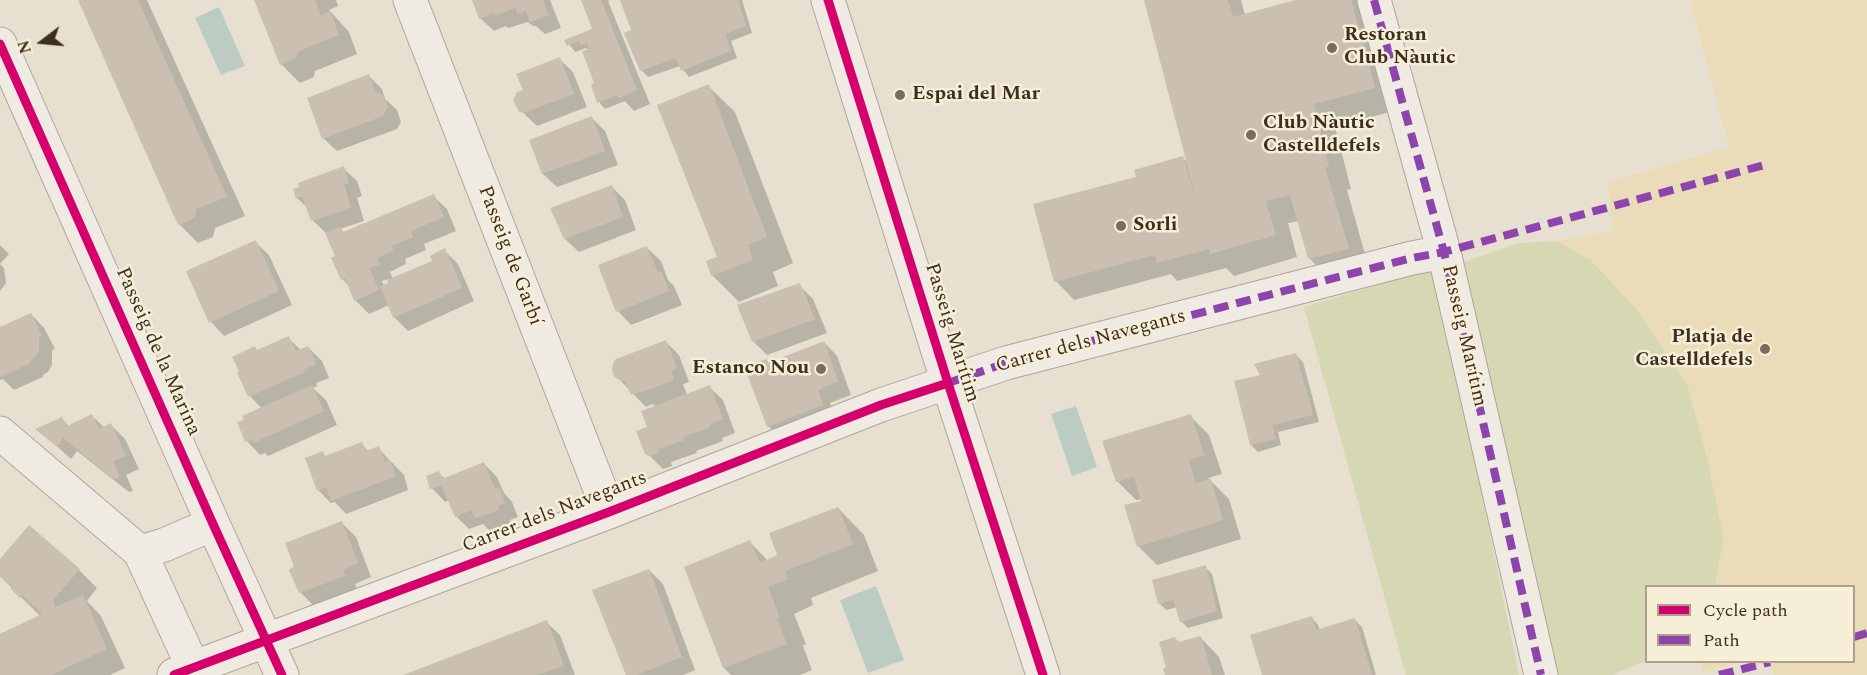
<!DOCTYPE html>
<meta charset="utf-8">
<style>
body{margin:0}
#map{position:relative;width:1867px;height:675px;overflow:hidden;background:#e7e0d1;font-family:Spectral,serif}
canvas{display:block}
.legend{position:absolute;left:1645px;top:585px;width:210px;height:78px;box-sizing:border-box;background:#f7eed8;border:2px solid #ada18e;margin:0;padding:8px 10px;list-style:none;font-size:18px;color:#3d2e20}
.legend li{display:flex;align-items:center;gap:12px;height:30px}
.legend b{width:30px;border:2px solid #ada18e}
.north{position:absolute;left:12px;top:12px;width:60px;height:60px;-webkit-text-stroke:4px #f7eed8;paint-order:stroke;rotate:254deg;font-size:16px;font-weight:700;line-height:24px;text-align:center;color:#3d2e20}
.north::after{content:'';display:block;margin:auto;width:21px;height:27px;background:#3d2e20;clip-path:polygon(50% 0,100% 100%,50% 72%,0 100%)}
</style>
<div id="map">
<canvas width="1867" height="675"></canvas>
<ul class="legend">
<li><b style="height:8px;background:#d6006c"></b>Cycle path</li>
<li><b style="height:8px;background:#8e44ad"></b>Path</li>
</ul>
<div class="north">N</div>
</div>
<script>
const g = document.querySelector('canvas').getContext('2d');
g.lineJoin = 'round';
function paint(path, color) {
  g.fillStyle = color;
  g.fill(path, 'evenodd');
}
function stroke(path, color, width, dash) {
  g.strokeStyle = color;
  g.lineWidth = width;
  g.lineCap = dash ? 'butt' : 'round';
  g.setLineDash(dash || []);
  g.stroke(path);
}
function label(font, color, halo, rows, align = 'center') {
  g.font = font + ' Spectral,serif';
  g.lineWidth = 5;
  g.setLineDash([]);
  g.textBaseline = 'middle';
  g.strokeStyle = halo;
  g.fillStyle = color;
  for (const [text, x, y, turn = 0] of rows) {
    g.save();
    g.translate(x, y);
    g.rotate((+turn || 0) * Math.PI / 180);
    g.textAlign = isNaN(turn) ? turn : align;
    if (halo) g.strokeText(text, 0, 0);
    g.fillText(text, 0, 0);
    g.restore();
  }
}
const green = new Path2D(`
 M1557,241L1592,261L1638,311L1688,386L1707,457L1724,539L1715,586H1646V661L1612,675H1550L1462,263L1518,243Z
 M1435,268L1519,675H1406L1304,307Z`);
const sand = new Path2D(`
 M1690,0H1867V675H1774L1768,662H1854V586H1715L1724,539L1707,457L1688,386L1638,311L1592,261L1557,241L1612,231L1608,182L1729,147Z
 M1700,662H1740L1703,672Z`);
const water = new Path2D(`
 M219,7L245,66L221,75L195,18Z
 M1076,406L1097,467L1072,476L1051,414Z
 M876,586L904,660L868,673L840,600Z`);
const shadow = new Path2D(`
 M79,0H147L245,216L215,228L213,237L198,243L179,224Z
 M256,0H336L338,6L329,10L349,32L357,54L315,71L314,77L300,83L281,64Z
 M473,0H550L561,28L545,34L536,26H533L528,22L508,28L506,26L494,31L480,18Z
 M583,0H610L608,1L650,104L634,111L625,101L605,109L599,102L589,50L586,48L575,52L566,40L597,36Z
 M622,0H742L752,33L731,41L737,58L689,77L680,66L648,77L641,70L633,30Z
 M1146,0H1241L1245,15L1300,0H1359L1397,110L1335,127L1351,189L1347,190L1370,272L1332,281L1310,259L1299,221L1288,223L1297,257L1234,276L1226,268L1177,281L1171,274L1074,300L1056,281L1138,178L1183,158L1189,164Z
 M559,59L573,72L587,107L537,126L516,106Z
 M369,76L382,89L385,99L397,110L401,122L397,129L337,151L323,138Z
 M708,86L735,112L793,263L773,272L778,286L739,302L712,275L719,258Z
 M591,117L605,131L618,165L557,187L543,174L531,141Z
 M343,168L357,181L362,196L357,198L364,221L340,229L345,233L433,196L447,209L456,231L424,244L426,250L405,259L406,264L390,272L393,279L434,261L444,250L458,264L474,301L408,331L394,317L389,305L369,314L355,300L350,287L342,279L337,257L326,233L312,220L308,208L297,198ZM389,279L390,283L384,286L382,281Z
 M612,187L625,200L636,230L579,252L565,239L552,209Z
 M255,242L269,255L292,305L224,336L211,322Z
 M0,245L9,254L0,264Z
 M647,248L661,261L668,280L674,286L682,305L631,325L618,311Z
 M0,264L4,268L6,283L0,291Z
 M799,285L813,299L827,333L767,355L754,342L739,306Z
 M31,314L44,328L55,349L52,350V365L48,372L43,375V377L14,390L3,379L0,380V329Z
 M288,338L301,350L308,347L322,361L329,378L316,383L317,386L313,388L326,400L337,425L268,456L265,453L260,455L247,441L262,409L250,396L239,373L255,348L258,351Z
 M665,341L679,355L689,382L683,384L687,395L709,387L723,400L735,433L722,438L723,441L696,451L697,453L671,462L672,466L663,469L648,454L649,427L656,407L653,404L646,407L618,378Z
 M824,342L837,356L851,395L830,403L836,419L782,439L768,426L760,367L767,361L770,364Z
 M1296,355L1303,362L1319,422L1278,432L1281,445L1258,452L1251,445L1262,376Z
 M92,416L105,428L111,425L125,439L139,469L126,475L133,491L129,492L77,451L71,459L38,429L62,419L69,426Z
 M1190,416L1209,435L1222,474L1208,478L1229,499L1241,539L1157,565L1138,546L1142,499L1136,500L1117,481Z
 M362,444L369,452L378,448L404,475L408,490L346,514L335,502L331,503L318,490L322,453L327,457Z
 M484,464L497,477L504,493L512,502L518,517L510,520L511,523L490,531L483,524L469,529L456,516L449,500L445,502L432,488L439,473L445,479Z
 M838,508L864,535L878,571L811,598L813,605L794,614L806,644L803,646L812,670L800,675H731L724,668L750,542L768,561L779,556Z
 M342,523L356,537L371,577L355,584L357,589L314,606L300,592Z
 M0,562L79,570L97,588L87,601L101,616L125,668L110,675H0V634L40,616L0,576Z
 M1205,567L1212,574L1223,618L1188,628L1181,621L1177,607L1166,610L1159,603Z
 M649,570L663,584L695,670L683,675H627Z
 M1312,618L1318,625L1320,630L1355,620L1362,627L1376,675H1263Z
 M546,622L560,635L575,675H406Z
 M1175,638L1180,643L1201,638L1219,657L1225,675H1167Z`);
const building = new Path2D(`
 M78,0H138L227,197L196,209L195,218L178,225Z
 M254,0H315L321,16L330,11L339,35L297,52L296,58L280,65Z
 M472,0H543L548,15L530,22L526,11L518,14L515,8L493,16V13L479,19Z
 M581,0H601L637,90L619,98L618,95L597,103L591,85L594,83L582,51L589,49L587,43L581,45L579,41L567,46L564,40L592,29Z
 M620,0H738L746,26L725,34L731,51L681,71L676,58L640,71L624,33L631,30Z
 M1144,0H1228L1233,17L1295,0H1351L1375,88L1314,104L1329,167H1325L1349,249L1308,259L1290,195L1266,201L1276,235L1210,254L1209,249L1157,263L1155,255L1054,282L1033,204L1136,177L1134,170L1183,156L1199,210Z
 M560,57L574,94L523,113L519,112L513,100L516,95L515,93L523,90L516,74Z
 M369,74L375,92L384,95L388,107L383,116L322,139L307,98Z
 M709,84L767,237L748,245L753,260L711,276L706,261L717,257L657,105Z
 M592,116L605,151L542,174L529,140Z
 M344,166L349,183L344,184L351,208L311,221L302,196L296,199L293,189L299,187L298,183Z
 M612,185L623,217L564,239L550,208Z
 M434,194L444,217L411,231L413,237L392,246L393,251L377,258L380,264L369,268L379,290L354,301L345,278L341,280L331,258L335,256L325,233L341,227L343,232Z
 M256,240L279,291L209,323L186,271Z
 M647,246L658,273L661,271L669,291L616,312L598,265Z
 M445,248L462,288L393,318L380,286L388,283L387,280L432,261L430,256Z
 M800,283L815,319L752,342L737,305Z
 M31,313L42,336L39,337V351L36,356L30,361L31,363L0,377V327Z
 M289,336L296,351L308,346L316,364L304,370L305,372L248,397L237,372L239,371L232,357L255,346L257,350Z
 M666,340L677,368L671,370L674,380L640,393V391L631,395L625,382L617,379L614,376L612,371L613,363L616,359Z
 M824,341L838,381L818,390L823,405L767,427L746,371L758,366L757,362L767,359L768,363Z
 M1296,353L1313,415L1272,425L1276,439L1250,445L1234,381L1260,375L1254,364Z
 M312,385L324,411L253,443L252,439L245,442L237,422L244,420L242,416Z
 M710,385L723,419L710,424L711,427L683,437L684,440L658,449L660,452L649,456L645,454L636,431L647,427L641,411Z
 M92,414L99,429L111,423L126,456L113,461L120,477L114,479L63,438L57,447L35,429L62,417L67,426Z
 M1191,414L1204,455L1189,460L1196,483L1211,479L1223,520L1137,547L1124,505L1141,501L1134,477L1116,482L1102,441Z
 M362,442L366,451L379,446L385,462L390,460L396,476L331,501L326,487L317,491L305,458L323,451L325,456Z
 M484,462L495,489L499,487L505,503L498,506L499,510L475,518L472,510L455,517L441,485L430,489L426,476L439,471L442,479Z
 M838,507L853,544L785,571L788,579L768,587L780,618L777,619L787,644L723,668L684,567L750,540L760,563L777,555L769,533Z
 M342,521L358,563L343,570L345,576L299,593L289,570L294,566L285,543Z
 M29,525L80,569L53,600L55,607L83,595L107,649L51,675H0V634L42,614L22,595L20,598L11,589L12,586L0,577V559Z
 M1206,565L1217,611L1180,622L1173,600L1158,604L1152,580Z
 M649,569L682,657L636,675H626L592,590Z
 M1312,616L1316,630L1355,618L1372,675H1262L1250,635Z
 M547,620L564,666L537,675H403Z
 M1201,636L1212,675H1165L1163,668H1166L1159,642L1175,637L1178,642Z`);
const minor = new Path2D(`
 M410,0L609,512
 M828,0L948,383L1043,675
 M1374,0L1444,252L1541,675
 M0,44L213,524L282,675
 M0,433L140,552L193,667
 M140,552L164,545L213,524
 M174,675L609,512L881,405L1006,363L1412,258L1444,252`);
const quiet = new Path2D(`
 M1374,0L1444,252L1541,675
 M948,383L1006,363L1412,258L1444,252L1768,164
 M1854,637L1867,633
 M1719,675L1770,662`);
const cycleway = new Path2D(`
 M828,0L948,383L1043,675
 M0,44L213,524L282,675
 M174,675L609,512L881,405L948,383`);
const markers = [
 [1332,48,6,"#786c5e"],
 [900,95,6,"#786c5e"],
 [1251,135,6,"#786c5e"],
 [1121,226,6,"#786c5e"],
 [1765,349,6,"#786c5e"],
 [821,369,6,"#786c5e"]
];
const poiNames = [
 ["Restoran",1344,36],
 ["Club Nàutic",1344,59],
 ["Espai del Mar",912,95],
 ["Club Nàutic",1263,124],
 ["Castelldefels",1263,147],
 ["Sorli",1133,226],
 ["Platja de",1753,338,"right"],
 ["Castelldefels",1753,361,"right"],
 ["Estanco Nou",809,369,"right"]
];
const streetNames = [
 ["Passeig de Garbí",509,256,69],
 ["Passeig Marítim",951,333,73],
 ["Passeig Marítim",1463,336,77],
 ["Carrer dels Navegants",1091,342,-15],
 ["Passeig de la Marina",157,352,66],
 ["Carrer dels Navegants",555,513,-21]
];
paint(green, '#d6d7b3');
paint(sand, '#eadcb9');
paint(water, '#bcccc2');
paint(shadow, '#0003');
paint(building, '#cbbfb2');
stroke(minor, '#ada599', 35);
stroke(minor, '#efebe3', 33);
stroke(quiet, '#8e44ad', 8, [15, 8]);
stroke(cycleway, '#d6006c', 9);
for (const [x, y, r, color] of markers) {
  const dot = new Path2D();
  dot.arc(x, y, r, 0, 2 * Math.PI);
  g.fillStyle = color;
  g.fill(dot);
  stroke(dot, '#f7eed8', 2);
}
label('bold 20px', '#3d2e20', '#f7eed8', poiNames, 'left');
label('20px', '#3d2e20', '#f7eed8', streetNames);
</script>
